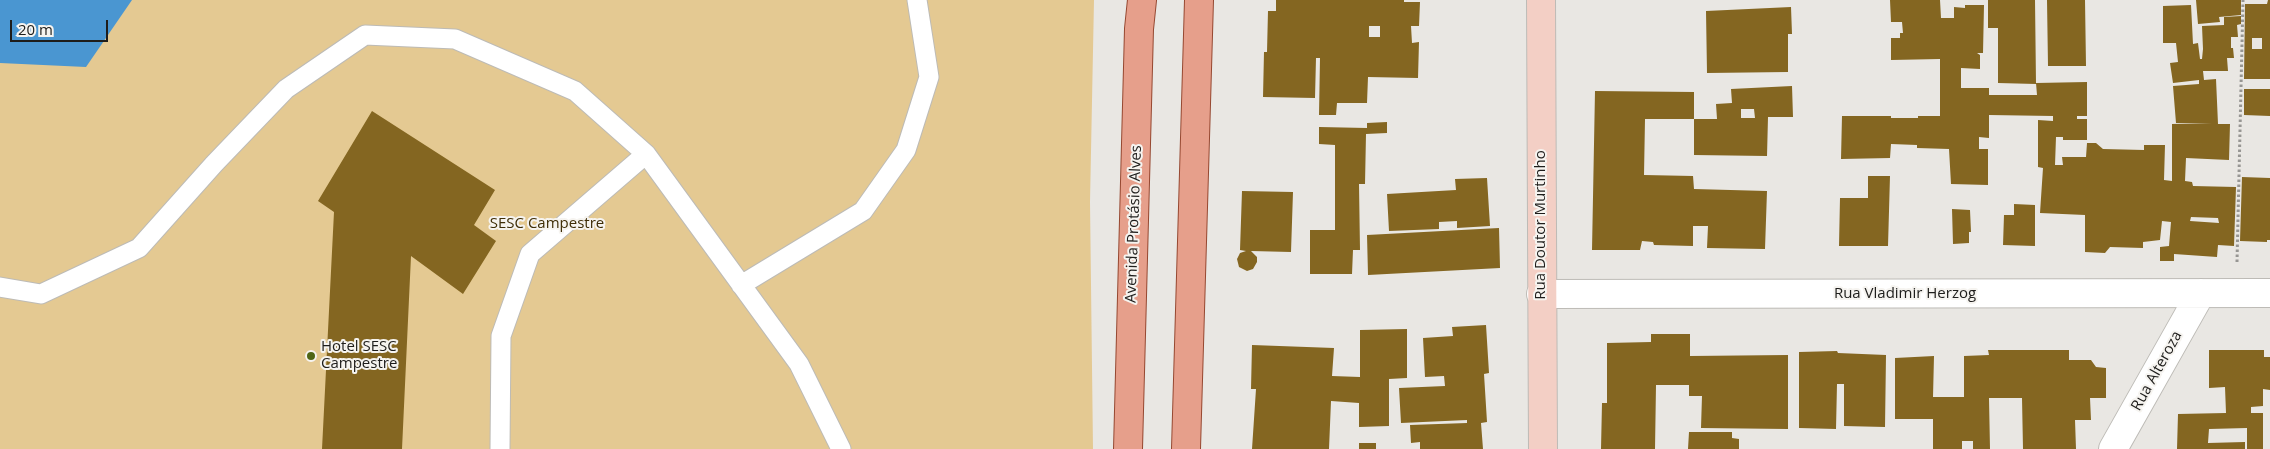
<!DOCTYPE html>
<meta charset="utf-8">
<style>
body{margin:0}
#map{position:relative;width:2270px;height:449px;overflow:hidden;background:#e9e7e3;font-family:"Open Sans",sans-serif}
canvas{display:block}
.scale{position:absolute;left:10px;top:20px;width:98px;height:22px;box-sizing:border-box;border:2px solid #1e1d1b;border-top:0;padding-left:6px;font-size:15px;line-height:18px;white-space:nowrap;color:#1e1d1b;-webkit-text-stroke:4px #f6f4f0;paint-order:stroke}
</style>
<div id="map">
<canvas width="2270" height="449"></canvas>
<div class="scale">20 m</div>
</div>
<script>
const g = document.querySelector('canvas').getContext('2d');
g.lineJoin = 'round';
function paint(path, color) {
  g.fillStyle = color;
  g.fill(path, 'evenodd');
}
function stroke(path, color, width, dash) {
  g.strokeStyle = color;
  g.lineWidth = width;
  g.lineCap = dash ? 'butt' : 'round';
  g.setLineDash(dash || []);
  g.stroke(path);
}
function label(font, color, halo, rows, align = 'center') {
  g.font = font + ' "Open Sans",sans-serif';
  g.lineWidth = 4;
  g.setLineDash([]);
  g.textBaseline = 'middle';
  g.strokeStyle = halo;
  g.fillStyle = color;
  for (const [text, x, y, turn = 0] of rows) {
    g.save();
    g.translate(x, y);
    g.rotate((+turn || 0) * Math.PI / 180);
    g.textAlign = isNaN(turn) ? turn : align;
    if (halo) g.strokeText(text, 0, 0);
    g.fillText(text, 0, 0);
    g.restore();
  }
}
const green = new Path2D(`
 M0,0H1094L1090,202L1093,449H0Z`);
const water = new Path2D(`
 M0,0H132L86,67L0,63Z`);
const building = new Path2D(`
 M1276,0H1404V2H1420L1419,26H1411L1412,43L1419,42L1418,78L1368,77L1367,103H1337L1336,115H1319L1320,58H1316L1315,98L1263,97L1264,52H1267L1268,11H1276ZM1369,26H1380V37H1369Z
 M1890,0H1940L1941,18H1954V7L1965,8V5H1984L1983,53H1977L1980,55V69L1961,68V88H1989V95H2037L2036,83L2087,82V116H2077V119H2087V140H2063V137H2056L2055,165H2063L2062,157H2086L2087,143H2096L2103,149L2144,150V145H2165L2164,180L2172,181V124L2212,123H2176L2173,86L2199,84V80L2173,83L2170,63L2178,62L2176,43H2163V6L2191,5L2193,44L2198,43L2200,59H2202L2203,49L2202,26L2224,25V17L2241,16V24L2237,25L2238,37H2231V48H2233L2234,58H2227L2228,71H2203L2204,80L2216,79L2218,124H2230L2229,160L2186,158L2185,181L2192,182L2193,186L2236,187L2234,246L2218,245L2217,257L2174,254V261H2160V247L2169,246L2171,222L2162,221L2160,240L2143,242V248L2110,247L2105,253L2085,252V215L2040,213L2043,168L2038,167V120L2053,121V116L1989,115V138L1979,137V149H1988V185L1951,184L1949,149L1917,148V145L1891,144L1890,158L1841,159L1842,116H1891V118H1918V116H1940V59L1891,60V38H1900V33H1903L1902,22H1891ZM2191,217L2218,218L2219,223L2190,221Z
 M1988,0H2035L2036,84L1998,83V28H1988Z
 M2047,0H2085L2086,66H2048Z
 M2196,0H2241V15L2219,17L2220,22L2198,24Z
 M2268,0H2270V79H2244L2245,4H2267ZM2252,38H2262V49H2252Z
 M1791,7L1792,34H1788V72L1707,73L1706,11Z
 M1792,86L1793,117H1768L1767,156L1694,155V119H1717L1716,104L1732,103L1731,89ZM1741,109H1754L1755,118H1741Z
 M2244,89H2270V116L2244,115Z
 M1595,91L1694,92V119H1645L1644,175L1693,176L1694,189L1767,191L1765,249L1707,248L1708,226H1693V246L1654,245L1653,242L1642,241L1640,250H1592Z
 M372,111L495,190L474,225L496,241L463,294L411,256L402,449H322L334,212L318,201Z
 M1387,122V133L1366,134L1365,184H1359L1360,250H1353L1352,274H1310V230H1335V145L1319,144V127L1367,128V123Z
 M1868,176H1890L1888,246H1839L1840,198H1868Z
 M2242,177L2270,178V240H2267V242L2240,241Z
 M1487,178L1490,226L1457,228V221L1439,222V229L1389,231L1387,194L1456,190L1455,179Z
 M1242,191L1293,192L1291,252L1251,251L1257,257V262L1253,269L1247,271L1239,267L1237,259L1240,253L1246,251L1240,250Z
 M2014,204L2035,205V246L2003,245L2004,215H2014Z
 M1952,209L1970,210L1971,232H1969V243L1953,244Z
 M1499,228L1500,268L1368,275L1367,235Z
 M1486,325L1489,373L1484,374L1487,422L1481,423L1483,449H1420V442L1411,443L1410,425L1467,423V420L1401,423L1399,388L1445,386L1444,376L1425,377L1423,338L1453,336L1452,327Z
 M1407,329V378L1389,379V426L1359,427V403L1331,401L1329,449H1252L1256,389H1251L1252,345L1334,348L1332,376L1360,377V330Z
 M1651,334H1690V356L1788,355V429L1701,428L1702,396H1689V385H1656L1655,449H1601L1602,403H1607V343L1651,342Z
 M1988,350H2069V360H2091L2096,367L2106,368V398H2090L2091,420H2075L2076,449H2023L2022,398H1989L1990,449H1973V441H1962V449H1933V419H1895V358L1934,356L1933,397H1964V356L1989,355Z
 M2209,350H2264V357H2270V390L2263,389V406L2251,407V413H2263V449H2247V428L2209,429L2208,443L2245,442V449H2177L2178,414L2226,413L2225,387L2209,388Z
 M1837,351L1838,353L1886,355L1885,427L1844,426V384H1837L1836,429L1799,428V352Z
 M1689,432H1732V438L1739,439V449H1688Z
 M1359,443H1376V449H1359Z`);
const path = new Path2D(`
 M2237,262L2243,0`);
const lane = new Path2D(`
 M741,285L863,211L906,150L929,77L917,0
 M0,287L41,294L139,248L214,164L286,89L365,35L455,39L575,91L646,154L799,364L841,449
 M500,449L501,336L530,254L646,154`);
const street = new Path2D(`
 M1541,294L2270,293
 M2113,449L2201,293`);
const secondary = new Path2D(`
 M1541,0L1543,449`);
const primary = new Path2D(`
 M1128,449L1139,29L1142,0
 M1186,449L1199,0`);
const markers = [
 [311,356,5,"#4f6616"]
];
const parkNames = [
 ["SESC Campestre",547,224]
];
const streetNames = [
 ["Avenida Protásio Alves",1134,224,-88],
 ["Rua Doutor Murtinho",1541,225,-90],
 ["Rua Vladimir Herzog",1905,294],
 ["Rua Alteroza",2157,371,-61]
];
const poiNames = [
 ["Hotel SESC",321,347],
 ["Campestre",321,364]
];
paint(green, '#e4c992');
paint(water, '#4a96d1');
paint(building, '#846621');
stroke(lane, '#bdbbb6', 21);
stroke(street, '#bdbbb6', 30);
stroke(secondary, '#bdbbb6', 30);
stroke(primary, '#964831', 30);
stroke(path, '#979693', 3, [2.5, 2.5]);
stroke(lane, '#fff', 19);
stroke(street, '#fff', 28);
stroke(secondary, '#f3cfc5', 28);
stroke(primary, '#e69f8b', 28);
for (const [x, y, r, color] of markers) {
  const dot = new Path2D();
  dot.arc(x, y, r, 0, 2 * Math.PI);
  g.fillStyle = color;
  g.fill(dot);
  stroke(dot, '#f6f4f0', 2);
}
label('15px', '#3f2e07', '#f6f4f0', parkNames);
label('15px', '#1e1d1b', '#f6f4f0', streetNames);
label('15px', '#1e1d1b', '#f6f4f0', poiNames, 'left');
</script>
